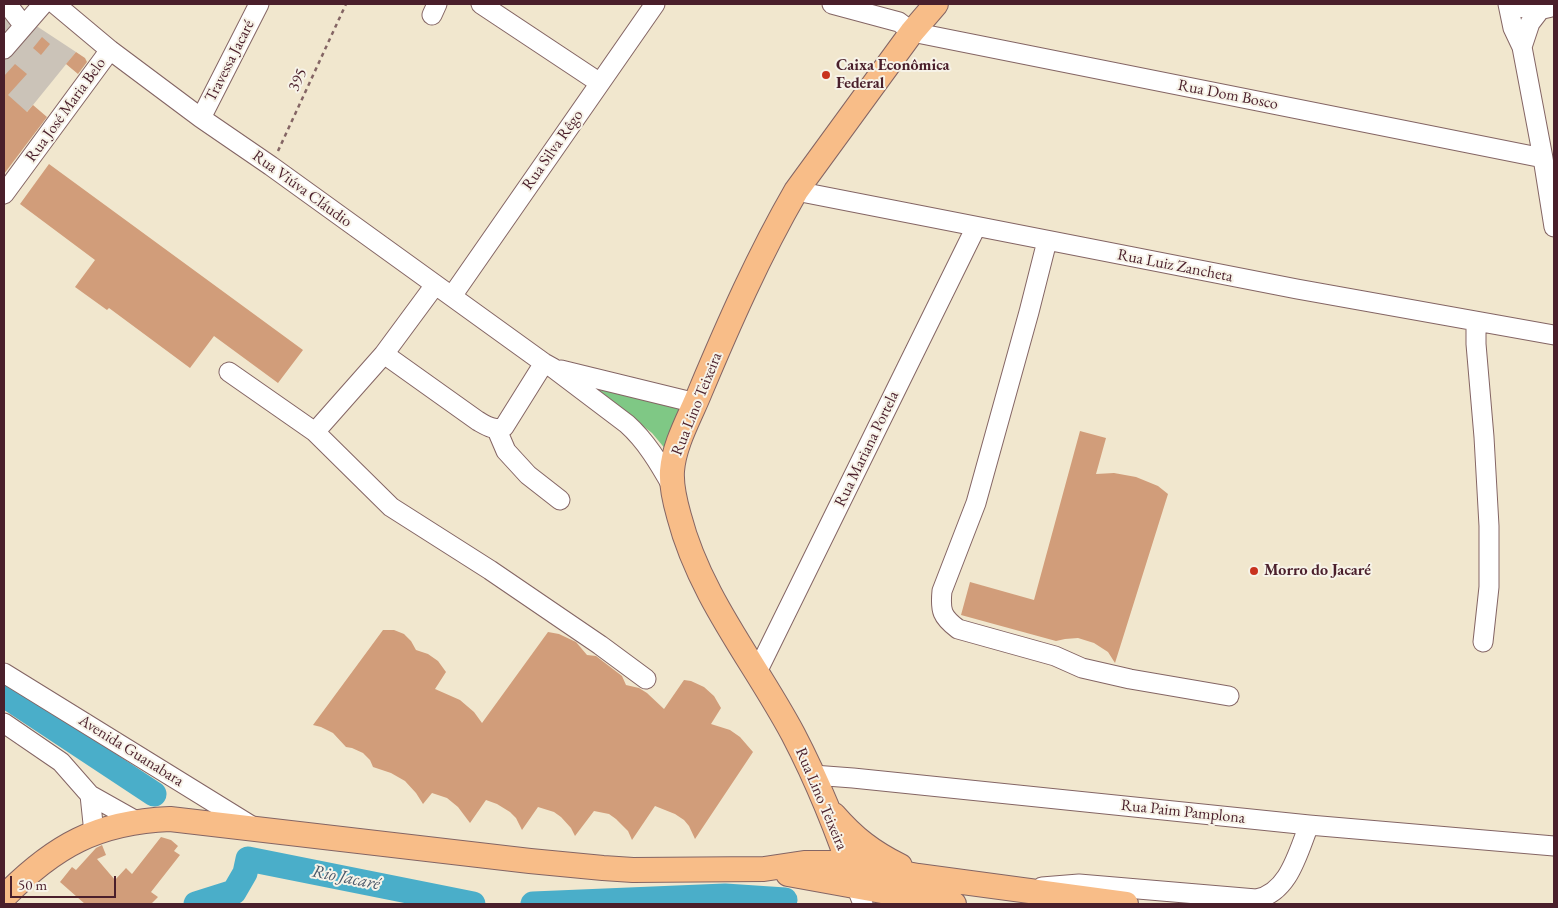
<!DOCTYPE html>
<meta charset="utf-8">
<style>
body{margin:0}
#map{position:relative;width:1558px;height:908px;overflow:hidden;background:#f1e7ce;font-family:"EB Garamond",serif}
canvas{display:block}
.frame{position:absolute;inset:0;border:5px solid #4a1f2b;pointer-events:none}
.scale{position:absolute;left:10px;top:876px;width:106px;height:22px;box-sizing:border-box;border:2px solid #4a1f2b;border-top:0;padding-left:6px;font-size:15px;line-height:18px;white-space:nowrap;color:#4a1f2b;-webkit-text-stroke:4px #f7f3e8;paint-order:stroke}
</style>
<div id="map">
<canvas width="1558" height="908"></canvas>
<div class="frame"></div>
<div class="scale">50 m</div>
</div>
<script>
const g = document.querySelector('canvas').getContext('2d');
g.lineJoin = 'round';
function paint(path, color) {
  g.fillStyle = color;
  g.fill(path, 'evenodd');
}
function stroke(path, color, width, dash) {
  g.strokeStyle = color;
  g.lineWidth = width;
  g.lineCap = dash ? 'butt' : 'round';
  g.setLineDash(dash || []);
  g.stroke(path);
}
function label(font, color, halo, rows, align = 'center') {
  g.font = font + ' "EB Garamond",serif';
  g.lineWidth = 4;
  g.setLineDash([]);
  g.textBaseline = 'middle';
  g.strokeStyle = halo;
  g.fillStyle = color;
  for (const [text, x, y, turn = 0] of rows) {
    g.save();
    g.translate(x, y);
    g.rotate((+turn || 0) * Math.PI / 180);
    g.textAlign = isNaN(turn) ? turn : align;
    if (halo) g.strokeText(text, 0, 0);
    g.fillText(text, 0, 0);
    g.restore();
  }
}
const industrial = new Path2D(`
 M4,4L28,22L38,27L76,52L33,105L4,137Z`);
const green = new Path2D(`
 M587,382L683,409L667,451L652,433Z`);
const river = new Path2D(`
 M4,695L154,794
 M196,904L234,892L245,873L248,859L473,904
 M533,904L725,896L785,900`);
const building = new Path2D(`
 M42,37L50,44L41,55L33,48Z
 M76,52L85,58L87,62L78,74L66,64Z
 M15,64L27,74L8,95L27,112L33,105L47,117L4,174V76Z
 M49,164L303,350L278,383L214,336L190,368L109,308L107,310L75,287L95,260L20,204Z
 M1080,431L1106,438L1096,474L1114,473L1136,477L1158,486L1168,494L1115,663L1108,652L1094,643L1078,638L1065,639L1056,641L961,615L970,582L1034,600Z
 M383,630H394L404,634L411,641L416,650L428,654L438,661L446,672L435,689L460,700L474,712L482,723L548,632L559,634L576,642L587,655L596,656L622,676L626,685L639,688L647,693L664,709L684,680L691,681L704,687L714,696L721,708L711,724L730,730L740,737L753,752L695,839L689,826L684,820L675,814L655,806L632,840L628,831L616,819L609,814L594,811L575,836L571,828L561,817L554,812L538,807L522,830L516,818L510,812L497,804L486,800L470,823L458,807L447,798L432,793L423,804L416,793L405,781L391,773L373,767L370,760L363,753L352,748L346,747L333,733L321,727L313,725Z
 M161,837L171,840L178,846L174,851L180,855L151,892L158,897L151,904H85L60,882L72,867L76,870L96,848L102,845L106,855L97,859L115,880L126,868L132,874Z`);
const path = new Path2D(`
 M278,151L346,4`);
const minor = new Path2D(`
 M7,4L24,26
 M55,4L110,50L201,118L271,166L544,363L553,368L627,424C646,441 659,463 672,486
 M481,4L600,83
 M832,4L899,22L912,32L1543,158
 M1508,4L1513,28L1522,47L1543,158L1554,227
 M1513,4C1527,11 1540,11 1554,6
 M432,15L437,4
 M1522,47L1530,23L1540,10
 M4,49L43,4
 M201,118L259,4
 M796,191L1297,289L1554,335
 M4,194L110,50
 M1047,241L1029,312L976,503L942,591C940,611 942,617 958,629L1055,656L1082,668L1130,679L1229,696
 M435,285L384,354L478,421C487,426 494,431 504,427L544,363
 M452,296L655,4
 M1476,321V344L1484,437L1489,526V587L1483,642
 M384,354L315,432L391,507L490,570L600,645L646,679
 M561,370L696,403
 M229,372L315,432
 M497,430L506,451L528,475L560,500
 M757,672L976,227
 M4,673L255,828
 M4,723L61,762L90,795L138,822
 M813,775L853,778L1309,825L1554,846
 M90,795L94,833
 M856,886L863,904
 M1042,887L1079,884L1256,899C1289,893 1298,852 1309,825`);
const major = new Path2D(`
 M834,815C854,838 872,852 900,866
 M788,874L954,904
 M856,886C839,834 818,782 793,734C754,661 700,597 679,516C675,502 671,486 672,471C674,444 690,417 700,392C729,323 759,255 796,191L912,32L936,4
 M4,897C54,846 97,822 170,819L530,861L603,868L633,870L764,869L804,863H848L918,876L1126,904`);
const markers = [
 [826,75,5,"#c8321e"],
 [1254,571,5,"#c8321e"]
];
const streetNames = [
 ["Travessa Jacaré",230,61,-63],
 ["395",298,80,-65],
 ["Rua Dom Bosco",1228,95,11],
 ["Rua José Maria Belo",66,110,-54],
 ["Rua Silva Rêgo",553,150,-55],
 ["Rua Viúva Cláudio",302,189,36],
 ["Rua Luiz Zancheta",1175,266,11],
 ["Rua Lino Teixeira",697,404,-68],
 ["Rua Mariana Portela",867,449,-64],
 ["Avenida Guanabara",131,751,32],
 ["Rua Lino Teixeira",821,799,67],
 ["Rua Paim Pamplona",1183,812,6]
];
const poiNames = [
 ["Caixa Econômica",836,66],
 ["Federal",836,84],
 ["Morro do Jacaré",1264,571]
];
const waterNames = [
 ["Rio Jacaré",346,878,11]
];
paint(industrial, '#cbc3b8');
paint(green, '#7fc885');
stroke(river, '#4aaec9', 25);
paint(building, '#d19d7a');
stroke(minor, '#846564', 21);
stroke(major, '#846564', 26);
stroke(path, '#846564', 2.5, [4, 4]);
stroke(minor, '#fff', 19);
stroke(major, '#f8bd88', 24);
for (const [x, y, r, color] of markers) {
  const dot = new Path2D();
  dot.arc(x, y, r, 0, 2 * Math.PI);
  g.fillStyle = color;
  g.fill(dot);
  stroke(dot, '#f7f3e8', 2);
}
label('16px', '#4a1f2b', '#f7f3e8', streetNames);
label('bold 16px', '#4a1f2b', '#f7f3e8', poiNames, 'left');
label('italic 18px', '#4a586a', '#f7f3e8', waterNames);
</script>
